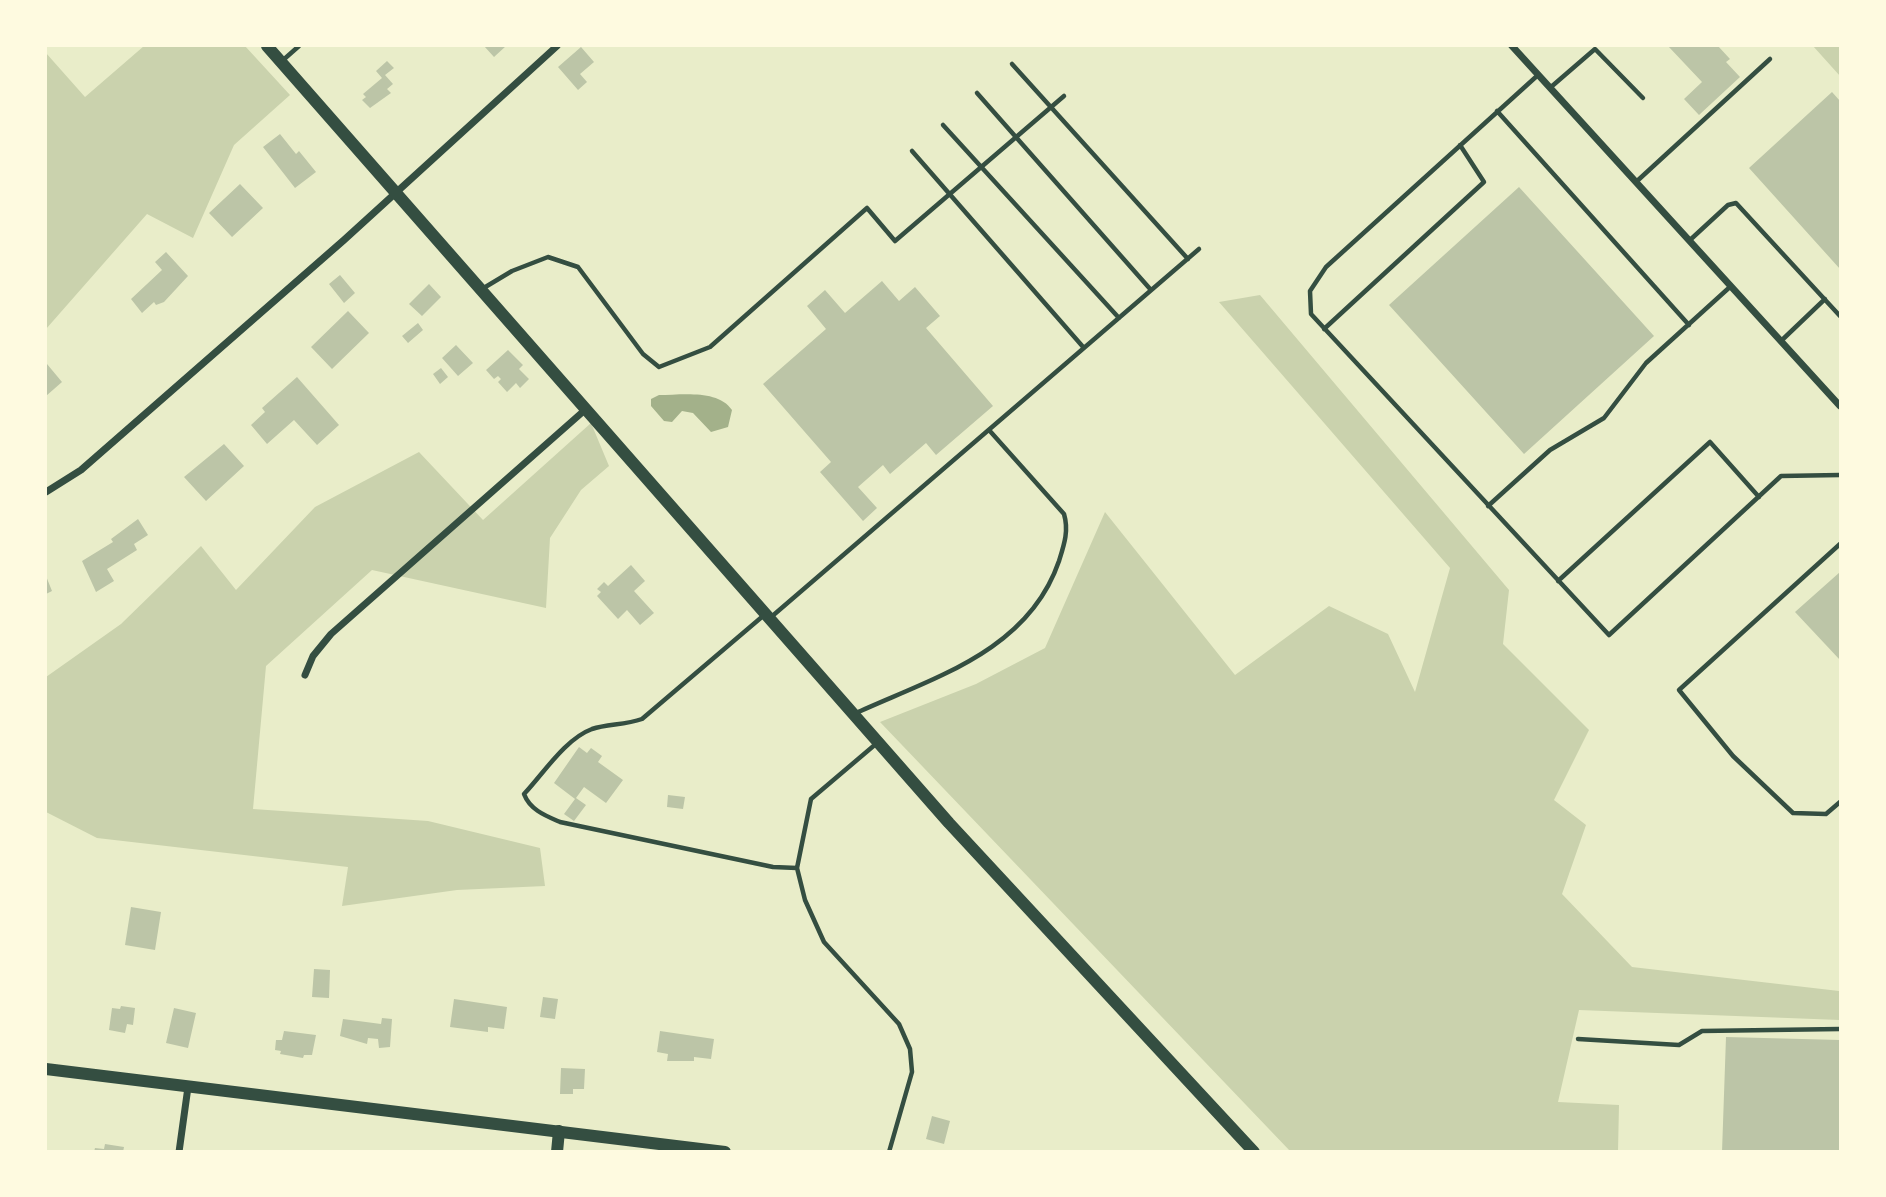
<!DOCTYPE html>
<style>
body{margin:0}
#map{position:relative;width:1886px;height:1197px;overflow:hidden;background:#e9edc9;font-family:"Fira Sans Condensed",sans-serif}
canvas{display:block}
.frame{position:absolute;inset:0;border:47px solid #fefae0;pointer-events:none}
</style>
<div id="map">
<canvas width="1886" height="1197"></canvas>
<div class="frame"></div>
</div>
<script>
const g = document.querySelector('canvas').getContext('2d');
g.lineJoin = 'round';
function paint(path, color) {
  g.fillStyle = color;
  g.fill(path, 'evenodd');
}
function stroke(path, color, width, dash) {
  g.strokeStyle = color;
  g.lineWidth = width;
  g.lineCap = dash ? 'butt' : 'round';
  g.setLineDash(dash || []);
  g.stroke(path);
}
const green = new Path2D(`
 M144,46H245L290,95L234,145L193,238L147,214L46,329V53L85,97Z
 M1813,46H1840V76Z
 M1260,295L1509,590L1503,644L1589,730L1554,800L1586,825L1562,894L1632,967L1839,991L1840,1020L1579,1010L1558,1102L1619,1105L1618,1151H1290L880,722L976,684L1045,648L1105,512L1235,675L1329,606L1388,634L1415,692L1450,568L1219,302Z
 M591,423L609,466L581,490L550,538L546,608L372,570L266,666L253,809L428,821L540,848L545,886L457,890L342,906L348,867L97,838L46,812V677L121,624L201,546L236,590L315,507L419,452L483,520Z`);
const water = new Path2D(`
 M659,395C681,395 718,389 732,410L728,427L711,432L693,413L682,411L672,422L664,421L651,406V399Z`);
const building = new Path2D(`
 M484,46H506L494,57Z
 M1668,46H1718L1730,59L1726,62L1740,77L1699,115L1684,99L1702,82Z
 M581,47L594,62L580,74L587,82L578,90L558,67Z
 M387,61L394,68L385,75L393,84L387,89L391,93L370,108L362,100L366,97L363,94L382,78L376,71Z
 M1832,92L1840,101V269L1749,168Z
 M280,134L296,154L299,151L316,172L295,188L263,147Z
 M240,184L263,208L232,237L209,213Z
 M1519,187L1654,336L1524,454L1389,305Z
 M166,252L188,276L164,302L156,305L154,302L142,313L131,299L162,270L155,262Z
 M340,275L355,293L344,303L329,284Z
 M882,281L899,301L915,287L940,316L926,328L993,406L936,455L926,443L890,474L883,465L858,487L877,508L863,521L820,472L831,462L763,384L826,329L807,306L825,290L845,313Z
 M429,284L441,297L422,316L409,304Z
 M348,311L369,333L332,369L311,347Z
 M418,323L423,330L408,343L402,336Z
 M456,345L473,363L458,376L442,358Z
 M508,350L523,365L519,369L529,379L520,388L516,383L507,392L498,382L501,379L498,376L494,379L486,370Z
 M47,364L62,382L46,396V366Z
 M441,368L448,377L440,384L433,374Z
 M297,377L339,425L317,445L294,420L267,444L251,425L265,412L262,408Z
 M224,444L244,466L206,501L184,477Z
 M138,519L148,535L134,544L137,550L107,569L114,581L96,592L82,561L113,542L111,539Z
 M631,565L645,581L634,591L654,613L640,625L627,610L618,619L597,596L601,592L597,589L604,582L608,586Z
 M1840,572V660L1795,612Z
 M46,576L52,591L46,594Z
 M579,747L587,753L591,748L602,756L598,762L623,780L606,803L584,787L576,798L586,805L574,821L564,814L575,799L554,783Z
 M668,795L685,797L683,809L667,807Z
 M131,907L161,912L155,950L125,945Z
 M314,969L330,970L329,998L312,997Z
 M543,997L558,999L555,1019L540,1017Z
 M454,999L507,1007L504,1029L488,1027V1032L450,1027Z
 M121,1006L135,1008L133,1025L127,1024L125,1033L109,1030L112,1008L120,1009Z
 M174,1008L196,1013L188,1048L166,1043Z
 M382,1018L392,1019L390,1047L379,1048L378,1039L368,1038L367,1044L340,1036L343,1019L381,1024Z
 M284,1031L316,1035L312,1055H304L303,1058L280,1054L281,1051L275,1050L276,1040H282Z
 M660,1031L714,1039L711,1059L694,1057V1061H667L668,1054L657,1052Z
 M1726,1037L1840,1040V1152H1722Z
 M561,1068L585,1069L584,1089H573V1094H560Z
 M932,1116L950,1121L944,1144L926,1139Z
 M105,1144L124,1147L123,1152H94L95,1148L104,1149Z`);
const service = new Path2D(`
 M282,61L299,46
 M1012,64L1188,259
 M1538,75L1326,267L1310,291L1311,314L1609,635L1781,476L1840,475
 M1551,87L1595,49L1643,98
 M977,93L1151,290
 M1497,111L1689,325
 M943,125L1119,318
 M912,151L1084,348
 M1636,182L1770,59
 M1690,240L1728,205L1736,203L1840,316
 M482,289L512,271L548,257L578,267L643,354L659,367L710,347L867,208L895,241L1064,96
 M1324,329L1484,182L1460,145
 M1781,341L1825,299
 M1488,506L1550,450L1604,418L1646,363L1731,286
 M1840,544L1679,690L1733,756L1793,813L1826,814L1840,802
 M1558,581L1710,442L1759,497
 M763,616L642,719C625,725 608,724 592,729C565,739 543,774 524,794C530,810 546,816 560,822L773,867L797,868
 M770,618L1199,249
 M854,714C932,678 1028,652 1059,561C1064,545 1069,531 1064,514L989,430
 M877,743L811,799L797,868L805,900L824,942L899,1024L910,1049L912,1072L889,1152
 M1578,1039L1679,1045L1702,1031L1840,1029`);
const minor = new Path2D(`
 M1512,46L1840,406
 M46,492L81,470L344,240L557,46
 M305,675L313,656L331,634L586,409
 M179,1152L188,1087`);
const tertiary = new Path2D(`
 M267,46L949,823L1254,1152
 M557,1152L559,1131`);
const secondary = new Path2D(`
 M46,1069L725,1152`);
paint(green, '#cad2ad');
paint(water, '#a3b18a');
paint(building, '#bcc5a7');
stroke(service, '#344e41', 4.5);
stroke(minor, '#344e41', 7);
stroke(tertiary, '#344e41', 12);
stroke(secondary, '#344e41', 12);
</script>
